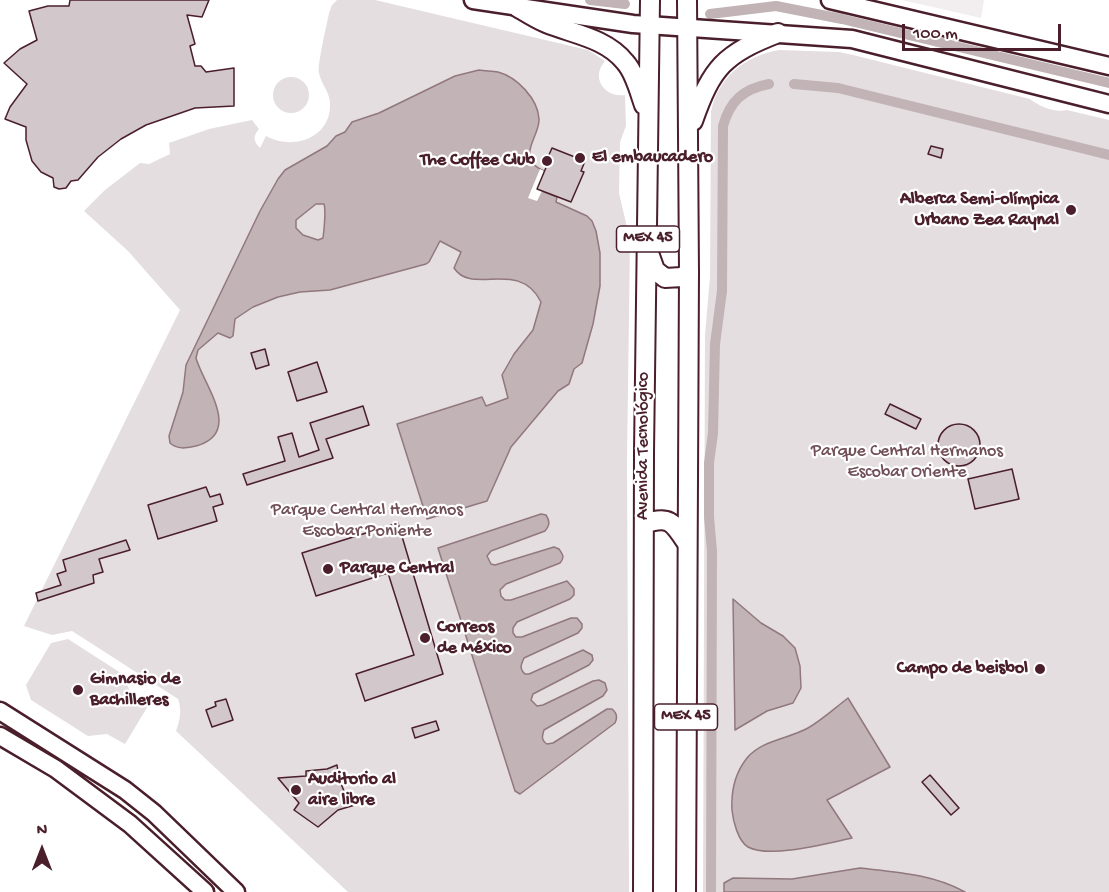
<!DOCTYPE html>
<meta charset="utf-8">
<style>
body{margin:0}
#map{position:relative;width:1109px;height:892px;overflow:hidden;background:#fff;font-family:"Gochi Hand",sans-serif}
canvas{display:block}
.north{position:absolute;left:12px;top:820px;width:60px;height:60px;-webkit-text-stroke:4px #fff;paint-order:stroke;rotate:0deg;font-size:16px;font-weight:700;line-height:24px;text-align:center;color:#4a1f2b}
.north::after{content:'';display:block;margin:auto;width:21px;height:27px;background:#4a1f2b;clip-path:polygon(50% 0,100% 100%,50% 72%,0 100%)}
.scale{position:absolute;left:902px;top:24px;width:159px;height:27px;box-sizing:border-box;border:3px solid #4a1f2b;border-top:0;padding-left:8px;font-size:18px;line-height:21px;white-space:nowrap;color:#4a1f2b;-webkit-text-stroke:4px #fff;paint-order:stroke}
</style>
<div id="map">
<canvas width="1109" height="892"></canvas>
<div class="north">N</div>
<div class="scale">100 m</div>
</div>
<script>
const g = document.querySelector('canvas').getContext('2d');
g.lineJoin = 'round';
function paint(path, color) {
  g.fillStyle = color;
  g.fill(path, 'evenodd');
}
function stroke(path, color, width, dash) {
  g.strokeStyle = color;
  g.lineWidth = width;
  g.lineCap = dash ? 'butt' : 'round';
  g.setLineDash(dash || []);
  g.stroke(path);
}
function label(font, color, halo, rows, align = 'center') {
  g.font = font + ' "Gochi Hand",sans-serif';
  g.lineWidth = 4.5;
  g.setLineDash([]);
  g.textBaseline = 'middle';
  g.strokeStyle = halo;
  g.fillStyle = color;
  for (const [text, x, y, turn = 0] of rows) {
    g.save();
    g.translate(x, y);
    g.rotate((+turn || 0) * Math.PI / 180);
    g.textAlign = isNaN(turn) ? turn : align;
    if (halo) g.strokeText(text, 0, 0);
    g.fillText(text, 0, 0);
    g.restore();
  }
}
const built = new Path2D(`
 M902,0H984L981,18Z`);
const green = new Path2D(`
 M337,0H375L588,50L605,61C590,78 605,98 625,95L626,126L620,142L619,193L630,240L627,461L629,892H348L176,731C180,720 182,710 178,699L72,631L52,635L24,626L180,310L128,251L84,211L105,190L140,163L149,164L170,154L169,143L209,129L252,120L259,129C253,136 253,141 260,148L266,136C293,151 331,138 330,104C330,92 321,84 319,73C317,65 327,24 329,13L332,5Z
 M779,50L839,52L853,55L1030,99C1040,107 1055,113 1067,110L1109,120V892H703L705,335L710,277L711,112C718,77 745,56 779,50Z
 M273 95a18 18 0 1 1 36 0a18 18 0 1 1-36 0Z
 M68,639L124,675L131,695L148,706L125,744L107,734L88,736L31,700L26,685L51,643Z`);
const water = new Path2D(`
 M479,70C485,71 492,71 498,72C517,77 538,99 539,119C540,137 514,158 544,171L538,189L557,197L556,202L587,216L592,221L596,231L600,253V286L593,324L582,363L574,369L569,384L558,391L511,447L487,501L427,519L397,424L482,397L486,406L508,398L502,375L514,354L533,330L541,302C519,258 472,296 454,268L461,252L440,241L429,262L426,264L330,290L300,292L278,297L253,307L235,319L233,336L230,338L218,333L198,350L196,358C203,384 244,433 196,446C186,448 178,450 170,443L169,436L183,392L186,365L260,211L278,179L285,170L327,146L336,136L345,132L352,122L379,113L455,76ZM316,204H324C326,210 324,231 323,238L318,240L303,235L296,228V220Z
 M541,514L546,515C550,521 550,525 545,531L491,551L487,556L491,564L495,565L554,547L559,549C563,555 565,557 560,563L506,584L500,590L501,596L505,600H511L567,581L574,589V595L570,599L517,622L513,628V633L516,637H522L571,618H577L582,624V628L578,633L524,658C521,665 519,668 525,674H529L583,650L592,655L593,660L589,665L533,694L531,700L537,706L543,705L593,681L599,680L605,683L607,690L603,696L544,730C542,736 541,740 547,744L553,743L607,709H612C617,713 618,717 615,723L520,794L515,791L438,548Z
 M733,599L761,623L783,636L795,648L800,666L801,688L793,703L767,711L735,730Z
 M848,698L890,767L827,800L852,838C828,843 770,859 748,847C738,841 733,821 732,810C731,792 735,773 747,758C762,740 788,739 808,728C822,720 835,708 848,698Z
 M860,868C895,872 933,874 965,892H724V883L733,878L792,879Z`);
const pier = new Path2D(`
 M540,169L544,171L538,188L542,191L537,201L528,198Z`);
const canal = new Path2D(`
 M590,0L625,4
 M710,14L776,6L842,19L1109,83
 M794,84L838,88L1109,155
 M711,892L712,551L709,517V463L713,433L715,344L722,291L723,126C730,101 743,89 769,84`);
const building = new Path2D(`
 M70,0H209L202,17L187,15L195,44L190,46L195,66H201L206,72L234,68V106L195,108L146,125L121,139L98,157L78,180L71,181L66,188L59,189L54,187L53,178L41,172L32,161L26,140V127L5,119L10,107L27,84L4,63L20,49L37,40L29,11L48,6H69Z
 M931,146L943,149L941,158L928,154Z
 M552,148L585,161L581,171L584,172L571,202L537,189L550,158L548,157Z
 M265,349L269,365L256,369L251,353Z
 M317,362L327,392L297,401L288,372Z
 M890,404L921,419L916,429L885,414Z
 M363,406L369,425L326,439L333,458L247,485L243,474L285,461L278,437L292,433L299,457L319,450L310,423Z
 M938 445a21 21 0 1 1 42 0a21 21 0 1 1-42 0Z
 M1012,469L1019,499L975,509L968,479Z
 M206,487L210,497L220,494L223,504L213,507L217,521L158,539L148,505Z
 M398,523L443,674L365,701L356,674L414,655L388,573L316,596L302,553Z
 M126,540L130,550L99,559L103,572L93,575L94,583L38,601L36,593L61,585L57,574L66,571L63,560Z
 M226,699L233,720L212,727L206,710L216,706L215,702Z
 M436,721L439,730L415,738L412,728Z
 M337,765L339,778L345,794L355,805L338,810L318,827L294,810L299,803L278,778L306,776V771L327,769Z
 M930,775L959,808L951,815L922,782Z`);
const secondary = new Path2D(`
 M473,0L633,24L852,39L1109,104
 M830,0L1109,66
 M0,711L125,790L154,813L236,892
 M0,736L56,769L130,824L205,892`);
const primary = new Path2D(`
 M517,7C527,13 536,19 546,23C573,34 606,38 625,62C635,73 639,91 644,105
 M693,121C712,67 724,54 778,33
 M649,253L655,270L665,278L682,277L689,272
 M644,524C669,515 673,522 686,542
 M643,892L644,452L650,0
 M686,892L689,272L687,0`);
const markers = [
 [580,158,6,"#4a1f2b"],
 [547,161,6,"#4a1f2b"],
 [1071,210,6,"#4a1f2b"],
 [328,569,6,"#4a1f2b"],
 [425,638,6,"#4a1f2b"],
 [1040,669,6,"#4a1f2b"],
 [78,690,6,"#4a1f2b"],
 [296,790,6,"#4a1f2b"]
];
const shields = [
 [648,239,63],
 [686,717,63]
];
const shieldNames = [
 ["MEX 45",648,239],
 ["MEX 45",686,717]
];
const poiNames = [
 ["El embaucadero",592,158],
 ["The Coffee Club",535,161,"right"],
 ["Alberca Semi-olímpica",1059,200,"right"],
 ["Urbano Zea Raynal",1059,221,"right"],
 ["Parque Central",340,569],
 ["Correos",437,628],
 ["de México",437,649],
 ["Campo de beisbol",1028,669,"right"],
 ["Gimnasio de",90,680],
 ["Bachilleres",90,701],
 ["Auditorio al",308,780],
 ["aire libre",308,801]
];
const streetNames = [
 ["Avenida Tecnológico",644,446,-90]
];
const parkNames = [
 ["Parque Central Hermanos",907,452],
 ["Escobar Oriente",907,473],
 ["Parque Central Hermanos",367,511],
 ["Escobar Poniente",367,532]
];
paint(built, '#f2eeef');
paint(green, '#e5dee0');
paint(water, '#c1b3b6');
stroke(water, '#91787e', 1.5);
paint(pier, '#fff');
stroke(canal, '#c1b3b6', 10);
paint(building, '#d2c7cb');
stroke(building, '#4a1f2b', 1.5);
stroke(secondary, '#4a1f2b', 21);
stroke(primary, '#4a1f2b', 22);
stroke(secondary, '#fff', 16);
stroke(primary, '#fff', 18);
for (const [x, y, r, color] of markers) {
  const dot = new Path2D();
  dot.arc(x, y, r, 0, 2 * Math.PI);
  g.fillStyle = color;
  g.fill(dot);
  stroke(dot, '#fff', 2);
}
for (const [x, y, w] of shields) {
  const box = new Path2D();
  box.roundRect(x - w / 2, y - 13, w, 26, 4.5);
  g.fillStyle = '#fff';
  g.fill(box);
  stroke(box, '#4a1f2b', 1.5);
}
label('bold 16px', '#4a1f2b', null, shieldNames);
label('bold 18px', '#4a1f2b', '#fff', poiNames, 'left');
label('18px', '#4a1f2b', '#fff', streetNames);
label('18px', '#714f58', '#fff', parkNames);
</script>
